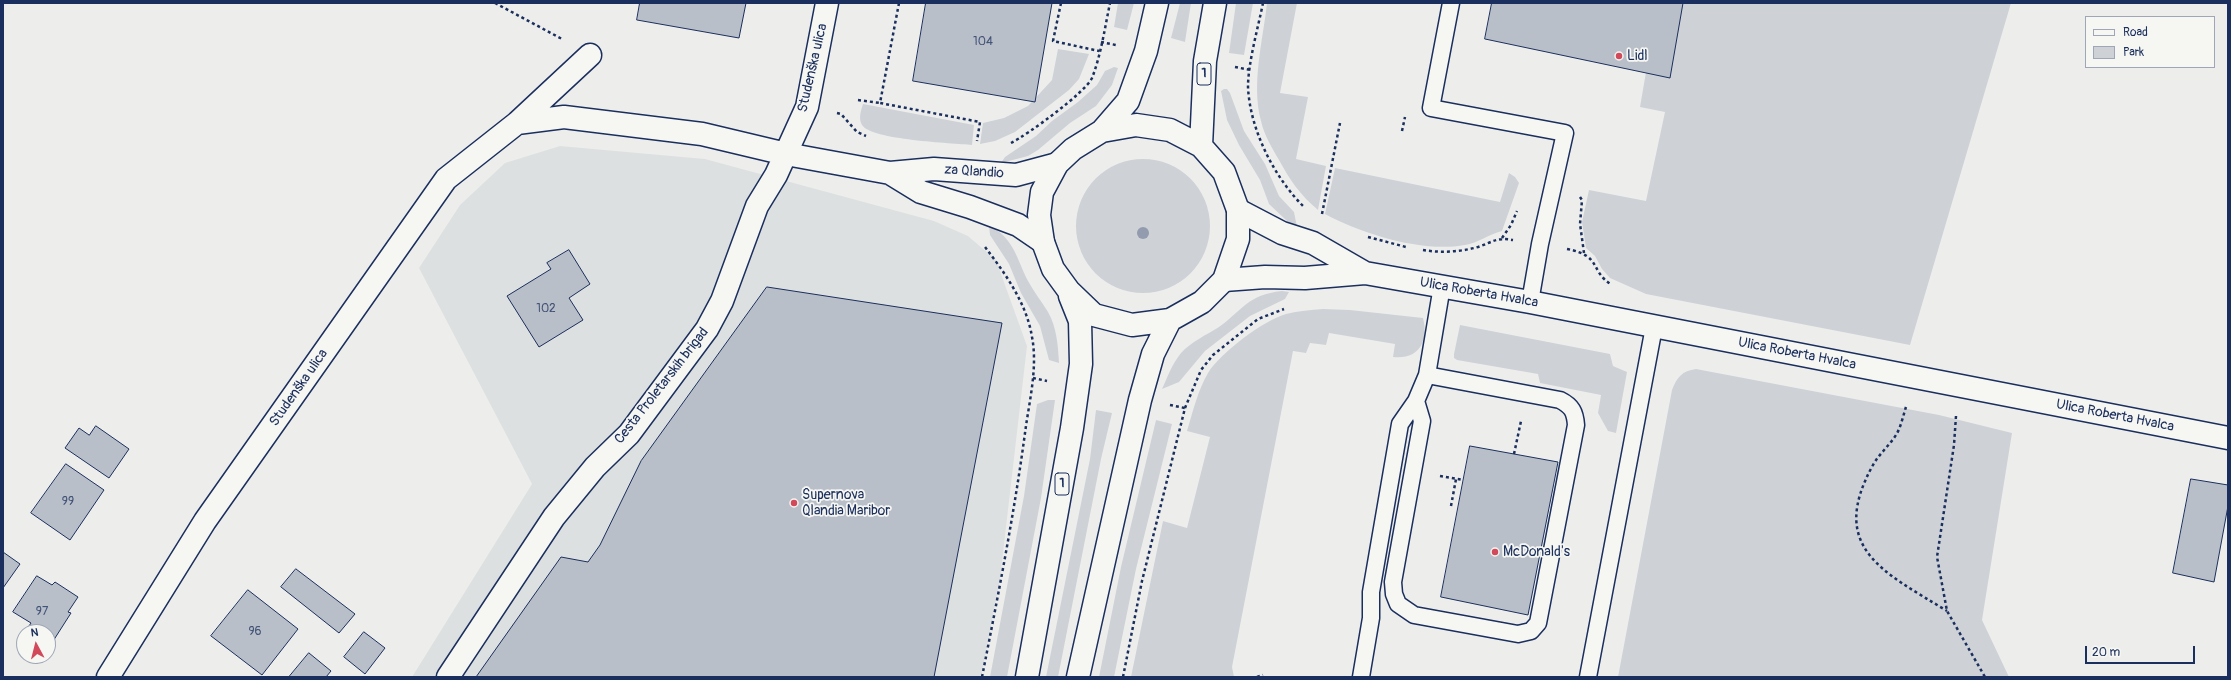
<!DOCTYPE html>
<meta charset="utf-8">
<style>
body{margin:0}
#map{position:relative;width:2231px;height:680px;overflow:hidden;background:#edeeec;font-family:Pangolin,sans-serif}
canvas{display:block}
.frame{position:absolute;inset:0;border:4px solid #1b2f5e;pointer-events:none}
.legend{position:absolute;left:2085px;top:16px;width:130px;height:52px;box-sizing:border-box;background:#f6f6f2;border:1px solid #9ea6b7;margin:0;padding:5px 7px;list-style:none;font-size:12px;color:#1b2f5e}
.legend li{display:flex;align-items:center;gap:8px;height:20px}
.legend b{width:20px;border:1px solid #9ea6b7}
.north{position:absolute;left:16px;top:624px;width:40px;height:40px;box-sizing:border-box;background:#f6f6f2;border:1px solid #9ea6b7;border-radius:50%;rotate:353deg;font-size:11px;font-weight:700;line-height:16px;text-align:center;color:#1b2f5e}
.north::after{content:'';display:block;margin:auto;width:14px;height:18px;background:#d1495b;clip-path:polygon(50% 0,100% 100%,50% 72%,0 100%)}
.scale{position:absolute;left:2085px;top:646px;width:110px;height:18px;box-sizing:border-box;border:2px solid #1b2f5e;border-top:0;padding-left:5px;font-size:12px;line-height:14px;white-space:nowrap;color:#1b2f5e;-webkit-text-stroke:3px #f6f6f2;paint-order:stroke}
</style>
<div id="map">
<canvas width="2231" height="680"></canvas>
<div class="frame"></div>
<ul class="legend">
<li><b style="height:5px;background:#f6f6f2"></b>Road</li>
<li><b style="height:11px;background:#ced2d7"></b>Park</li>
</ul>
<div class="north">N</div>
<div class="scale">20 m</div>
</div>
<script>
const g = document.querySelector('canvas').getContext('2d');
g.lineJoin = 'round';
function paint(path, color) {
  g.fillStyle = color;
  g.fill(path, 'evenodd');
}
function stroke(path, color, width, dash) {
  g.strokeStyle = color;
  g.lineWidth = width;
  g.lineCap = dash ? 'butt' : 'round';
  g.setLineDash(dash || []);
  g.stroke(path);
}
function label(font, color, halo, rows, align = 'center') {
  g.font = font + ' Pangolin,sans-serif';
  g.lineWidth = 3.5;
  g.setLineDash([]);
  g.textBaseline = 'middle';
  g.strokeStyle = halo;
  g.fillStyle = color;
  for (const [text, x, y, turn = 0] of rows) {
    g.save();
    g.translate(x, y);
    g.rotate((+turn || 0) * Math.PI / 180);
    g.textAlign = isNaN(turn) ? turn : align;
    if (halo) g.strokeText(text, 0, 0);
    g.fillText(text, 0, 0);
    g.restore();
  }
}
const built = new Path2D(`
 M560,146L705,159L934,221L968,236L996,260L1027,346L1000,579L981,677H412L532,484L419,268L460,205L505,163Z`);
const green = new Path2D(`
 M1118,3H1134L1127,30L1114,27Z
 M1180,3H1191L1185,42L1171,38Z
 M1236,3H1253L1244,55L1229,53Z
 M1267,3H1297L1280,93L1308,97L1296,159L1326,166L1318,210C1300,195 1290,180 1279,160C1272,148 1264,135 1261,121C1251,84 1263,40 1267,3Z
 M1683,3H2011L1910,345L1646,294L1610,278L1602,269L1595,256L1586,248L1582,222L1589,190L1646,201L1665,112L1640,107L1646,72Z
 M1058,49L1089,54L1079,79L1069,90L1015,132L995,141L980,144L983,123L1004,118L1028,106L1052,80Z
 M1114,67L1118,68L1112,85L1096,106L1070,123L1038,150L1028,156L1001,163L1005,157L1036,136L1052,121L1078,102L1097,85L1105,71Z
 M1224,89H1227L1230,93L1244,131L1265,164L1279,196L1294,212L1297,227L1287,221L1269,204L1260,180L1239,145L1227,120L1221,91Z
 M863,104L974,125L972,145C952,143 871,140 862,125C858,119 861,110 863,104Z
 M1076 226a67 67 0 1 1 134 0a67 67 0 1 1-134 0Z
 M1335,168L1500,202L1509,173L1515,177L1519,183L1502,231C1489,234 1478,243 1465,245C1423,253 1362,234 1325,214Z
 M989,226C1014,237 1017,260 1028,281C1034,292 1042,302 1048,312C1057,328 1058,346 1059,363L1049,360L1040,326L1021,293L1009,264L990,235Z
 M1282,291L1289,292L1285,299L1250,316L1205,351L1179,382L1162,389C1168,376 1172,364 1181,353C1191,342 1206,335 1219,327C1244,309 1247,295 1282,291Z
 M1323,309L1350,310L1423,318C1429,341 1419,360 1393,357L1395,344L1329,333L1326,345L1310,343L1306,353L1293,351L1232,667L1234,677H1131L1163,521L1187,528L1210,437L1187,431C1193,411 1198,390 1208,373C1220,353 1264,320 1286,314C1298,311 1311,310 1323,309Z
 M1460,325L1610,354L1613,366L1627,372L1616,433L1608,431L1598,413L1601,395L1540,383L1538,374L1457,360L1454,358V354Z
 M1696,369L1939,415L2012,433L1982,620L2009,677H1618L1672,390C1677,377 1682,371 1696,369Z
 M1048,400H1055L1041,498L1007,677H990L1024,496L1037,404Z
 M1096,410L1112,413L1101,459L1058,677H1046L1090,459Z
 M1156,420L1172,424L1136,569L1114,677H1099L1121,567Z`);
const building = new Path2D(`
 M640,3H746L739,38L637,20Z
 M926,3H1052L1035,102L913,81Z
 M1492,3H1683L1670,78L1485,39Z
 M569,250L590,284L569,298L583,320L539,347L507,296L551,269L547,263Z
 M767,287L1002,323L934,677H476L561,557L588,562L600,545L641,461Z
 M96,426L129,449L109,478L65,448L79,428L89,435Z
 M1470,446L1558,462L1528,615L1441,597Z
 M66,464L104,490L70,540L31,513Z
 M2191,479L2228,485V506L2214,582L2173,573Z
 M3,552L20,564L3,588Z
 M296,569L355,614L339,633L281,587Z
 M37,576L52,585L55,582L78,597L68,612L71,613L48,649V632H25L31,623L13,612Z
 M248,590L298,629L262,675L211,636Z
 M364,632L385,648L365,674L344,657Z
 M24,633V644L19,641Z
 M309,653L331,671L326,677H289Z`);
const path = new Path2D(`
 M495,3L562,39
 M899,3L880,103L980,122L977,141
 M1061,3L1053,41L1099,51
 M1263,3C1258,28 1248,63 1248,87C1250,130 1274,177 1304,207
 M1101,42L1116,45
 M1235,67L1251,70
 M858,100L880,103
 M837,113L841,114L857,132L866,136
 M1402,131L1405,117
 M1011,143C1027,135 1085,93 1092,78C1101,55 1105,27 1110,3
 M1580,197L1582,200L1580,224L1584,253
 M1322,214L1340,123
 M1368,237L1406,247
 M1502,238L1511,225L1517,211
 M1567,249C1603,256 1589,271 1612,285
 M1423,250C1441,253 1460,252 1478,247C1493,242 1496,237 1513,240
 M1033,378L1047,381
 M1170,405L1185,408
 M1906,407C1903,416 1901,427 1896,435C1889,446 1879,454 1873,465C1827,548 1884,572 1947,611
 M1956,416L1954,445L1937,557L1947,611L1985,677
 M1514,454L1521,421
 M1440,476L1463,480
 M1451,506L1456,479
 M982,677C998,596 1014,515 1025,433C1029,402 1038,368 1032,337C1027,304 1005,273 985,247
 M1123,677L1142,581L1185,408L1201,370L1213,355L1258,319L1284,309
 M1257,677L1263,675`);
const lane = new Path2D(`
 M1451,3L1431,108L1565,133L1540,244L1530,302
 M1416,401L1422,421L1393,582L1394,594L1398,604L1414,615L1518,634L1531,631L1538,623L1576,425C1575,412 1572,406 1560,400L1427,375
 M1361,677L1371,618V592L1400,424L1416,401L1427,375L1442,286
 M1588,677L1654,327`);
const street = new Path2D(`
 M517,123L564,117L702,134L786,154L890,173L934,169L1016,175L1057,164
 M890,173L921,192L970,207L1018,225L1043,242
 M1238,210L1282,233L1313,243L1365,273
 M1224,280L1265,277L1305,278L1365,273L1530,302L2228,438
 M108,677L205,521L446,179L517,123L590,55
 M448,677L554,517L595,467L629,434L707,329L722,301L757,206L776,175L807,107L827,3`);
const primary = new Path2D(`
 M1102,131L1136,125L1170,130L1201,146L1224,172L1238,210V239L1224,280L1202,302L1170,320L1132,325L1094,315L1069,291L1053,269L1043,242L1039,215L1042,192L1057,164L1073,149L1102,131L1128,101L1146,51L1157,3
 M1201,146L1205,61L1215,3
 M1027,677L1072,428L1081,364L1080,321L1070,296
 M1078,677L1140,400L1153,354L1170,320`);
const trees = [
 [1143,233]
];
const markers = [
 [1619,56,4,"#d1495b"],
 [794,503,4,"#d1495b"],
 [1495,552,4,"#d1495b"]
];
const numberNames = [
 ["104",983,42],
 ["102",546,309],
 ["99",68,502],
 ["97",42,612],
 ["96",255,632]
];
const shields = [
 [1204,74,14],
 [1062,484,14]
];
const shieldNames = [
 ["1",1204,74],
 ["1",1062,484]
];
const poiNames = [
 ["Lidl",1627,56],
 ["Supernova",802,495],
 ["Qlandia Maribor",802,511],
 ["McDonald's",1503,552]
];
const streetNames = [
 ["Studenška ulica",813,68,-77],
 ["za Qlandio",974,172,4],
 ["Ulica Roberta Hvalca",1479,293,10],
 ["Ulica Roberta Hvalca",1797,354,11],
 ["Cesta Proletarskih brigad",662,386,-52],
 ["Studenška ulica",299,388,-55],
 ["Ulica Roberta Hvalca",2115,416,11]
];
paint(built, '#dde0e1');
paint(green, '#ced2d7');
paint(building, '#b9bfc8');
stroke(building, '#1b2f5e', 1);
stroke(lane, '#1b2f5e', 19);
stroke(street, '#1b2f5e', 25);
stroke(primary, '#1b2f5e', 25);
stroke(path, '#1b2f5e', 2.5, [3, 3]);
stroke(lane, '#f6f6f2', 16);
stroke(street, '#f6f6f2', 22);
stroke(primary, '#f6f6f2', 22);
g.fillStyle = '#929cae';
for (const [x, y] of trees) {
  g.beginPath();
  g.arc(x, y, 6, 0, 2 * Math.PI);
  g.fill();
}
for (const [x, y, r, color] of markers) {
  const dot = new Path2D();
  dot.arc(x, y, r, 0, 2 * Math.PI);
  g.fillStyle = color;
  g.fill(dot);
  stroke(dot, '#f6f6f2', 1.5);
}
label('12px', '#425378', null, numberNames);
for (const [x, y, w] of shields) {
  const box = new Path2D();
  box.roundRect(x - w / 2, y - 11, w, 22, 3);
  g.fillStyle = '#f6f6f2';
  g.fill(box);
  stroke(box, '#1b2f5e', 1);
}
label('bold 13px', '#1b2f5e', null, shieldNames);
label('14px', '#1b2f5e', '#f6f6f2', poiNames, 'left');
label('14px', '#1b2f5e', '#f6f6f2', streetNames);
</script>
